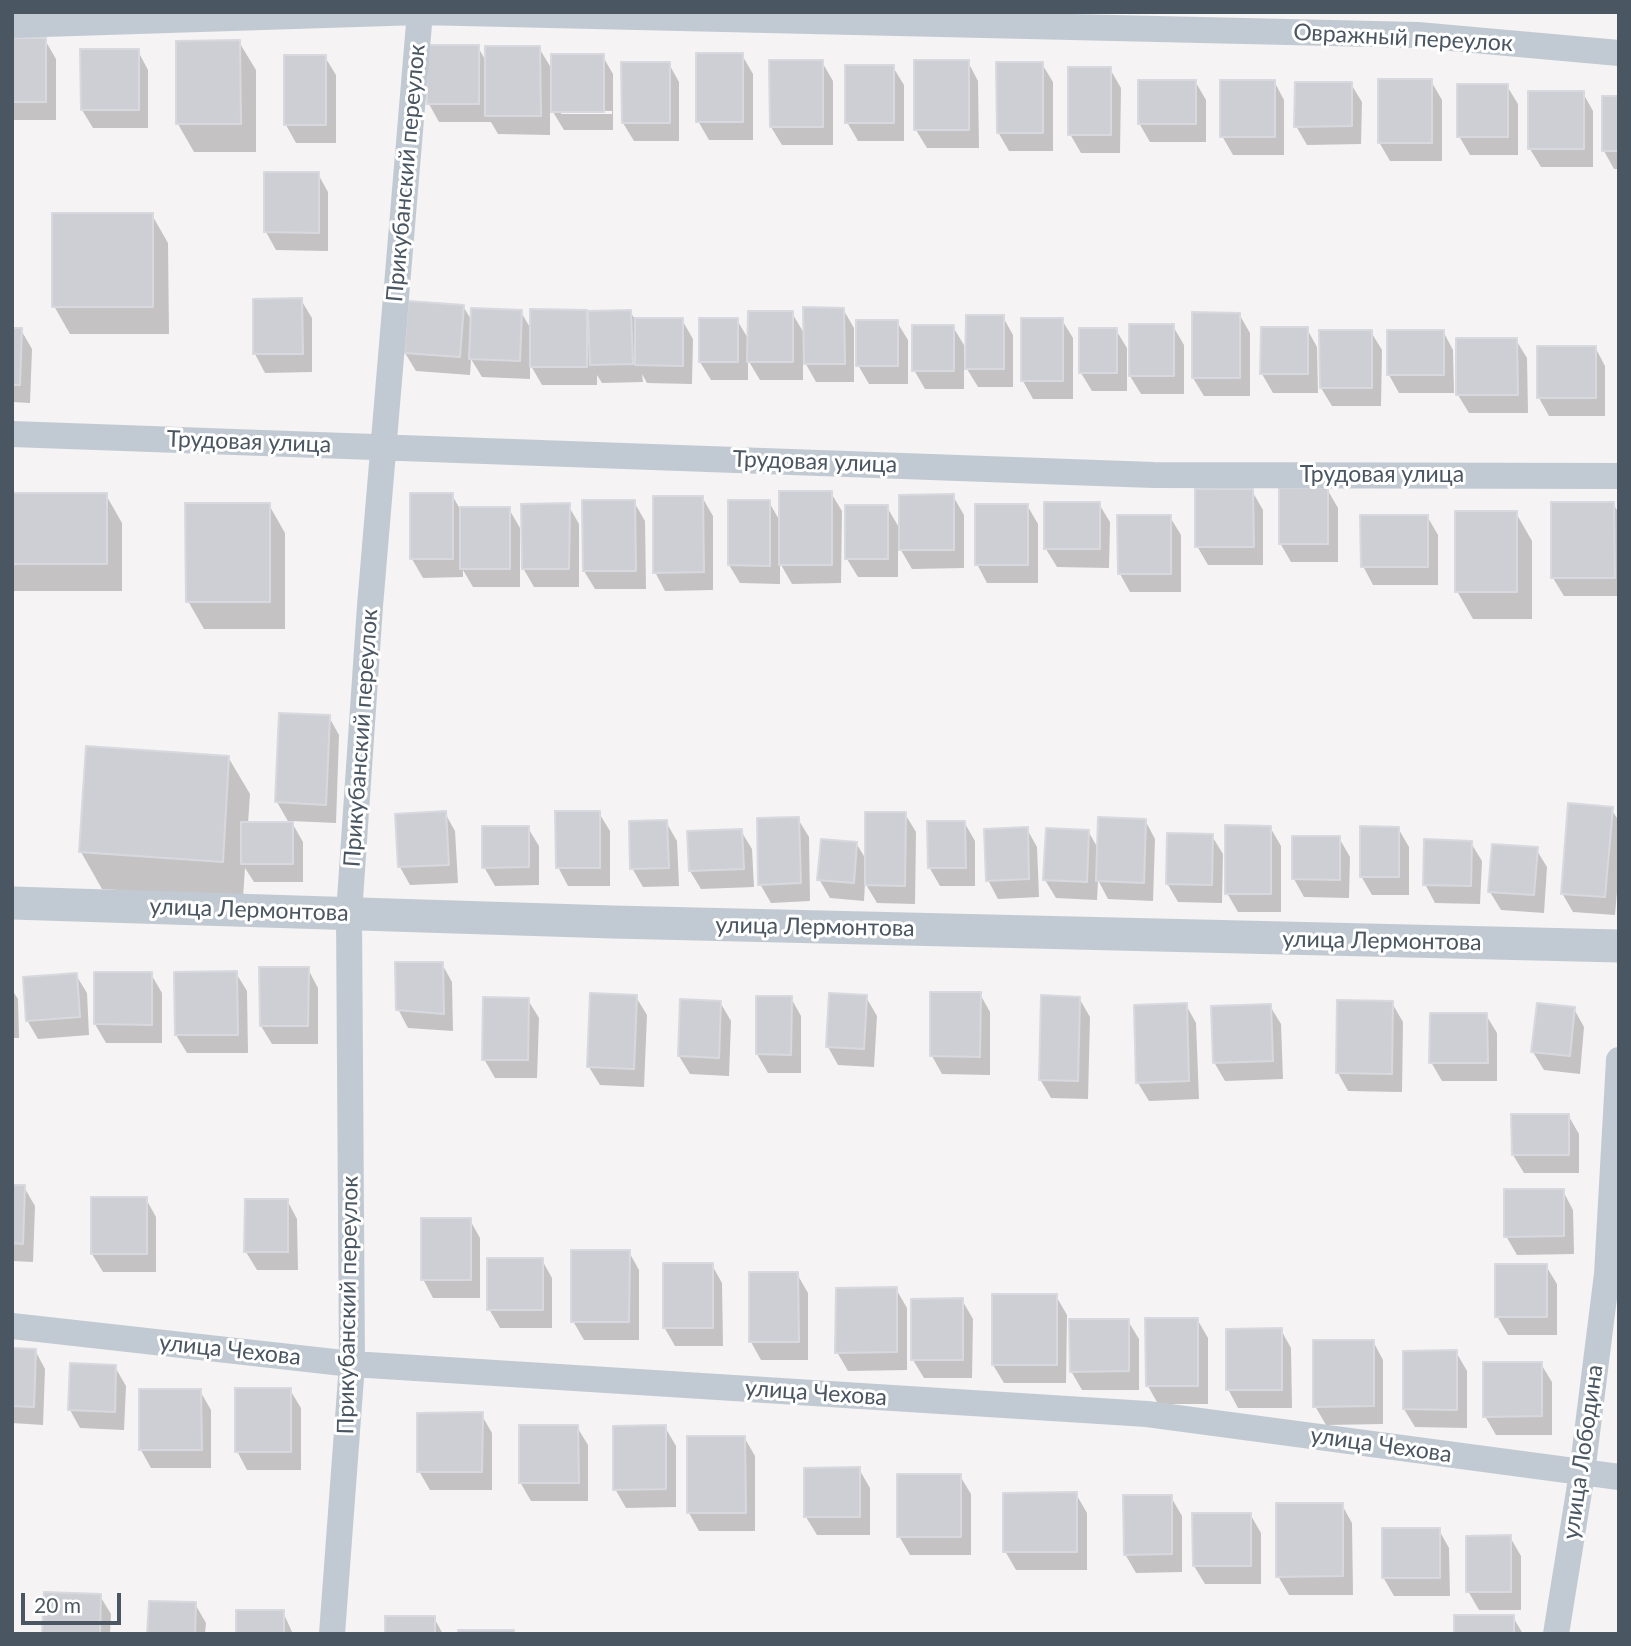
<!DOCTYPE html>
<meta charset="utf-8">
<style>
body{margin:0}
#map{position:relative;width:1631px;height:1646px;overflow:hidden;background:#f5f3f3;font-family:Lato,sans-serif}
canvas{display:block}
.frame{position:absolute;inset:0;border:14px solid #4a5661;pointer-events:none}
.scale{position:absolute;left:21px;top:1593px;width:100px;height:32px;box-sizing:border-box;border:4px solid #4a5661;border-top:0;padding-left:9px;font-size:21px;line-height:24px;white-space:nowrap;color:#4a5661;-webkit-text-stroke:5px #fff;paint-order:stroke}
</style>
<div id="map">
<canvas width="1631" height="1646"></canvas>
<div class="frame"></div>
<div class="scale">20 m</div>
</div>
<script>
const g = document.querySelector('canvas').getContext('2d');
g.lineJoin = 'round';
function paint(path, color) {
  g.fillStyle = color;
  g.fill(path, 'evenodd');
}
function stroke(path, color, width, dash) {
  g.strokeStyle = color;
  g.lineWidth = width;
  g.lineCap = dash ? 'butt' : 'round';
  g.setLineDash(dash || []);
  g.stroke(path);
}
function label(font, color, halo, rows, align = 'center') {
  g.font = font + ' Lato,sans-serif';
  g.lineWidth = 6;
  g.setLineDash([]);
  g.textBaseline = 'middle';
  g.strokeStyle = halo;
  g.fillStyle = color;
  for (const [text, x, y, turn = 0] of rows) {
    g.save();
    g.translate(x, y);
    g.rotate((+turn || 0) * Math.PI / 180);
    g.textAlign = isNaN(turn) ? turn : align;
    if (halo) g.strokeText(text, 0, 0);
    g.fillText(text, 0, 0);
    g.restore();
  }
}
const shadow = new Path2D(`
 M1442,12H1494V14H1443Z
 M12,40H45L56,59V120H12Z
 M239,42L256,70V152H194L178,124Z
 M478,47L487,63L539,48L553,71L602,55L613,74V130H564L550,107V135L498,134L491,122H439L429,104ZM561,110L612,111V114H561Z
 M138,51L148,70V128H93L82,110Z
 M742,55L753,74V140H709L698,121Z
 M325,57L336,75V143H296L286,125Z
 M822,62L833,81V145H782L771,127Z
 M968,62L978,81L979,148H927L916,130Z
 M669,64L679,82V141H634L623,123Z
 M1042,64L1053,82V151H1009L998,132Z
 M893,67L904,85V141H858L847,122Z
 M1110,69L1121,88L1120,153H1081L1070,134Z
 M1195,81L1206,100V142H1150L1139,123Z
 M1274,81L1284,100V155H1233L1222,136Z
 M1431,81L1442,100V161H1390L1379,142Z
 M1351,84L1362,102L1361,144L1307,145L1296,126Z
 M1507,86L1518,104V155H1470L1459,136Z
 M1583,93L1593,111V167H1541L1530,149Z
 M1619,98V169H1614L1604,151Z
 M318,174L328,192V251L276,250L266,232Z
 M152,215L168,243L169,334H70L54,306Z
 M301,300L312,318V372L265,373L255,354Z
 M463,306L472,321L521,312L532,331V311L630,312L635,319L682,320L693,339L692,384L647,383L642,374L643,382L602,383L597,375V385H542L530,364V379L482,377L471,359L470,375L416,371L405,353Z
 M843,309L854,328V382H816L803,359V380H760L748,360V380H711L700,362L737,320L749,340L792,313L805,335Z
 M1239,314L1250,333V396H1204L1193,378Z
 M1003,317L1013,335V387H978L967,369Z
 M1062,320L1073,338V399H1033L1023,381Z
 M897,322L908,340V384H869L858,365Z
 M1173,326L1184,345V394H1141L1130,376Z
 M953,327L964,345V389H925L914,370Z
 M1307,329L1317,347L1318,393H1273L1262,374Z
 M12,330H21L32,349L30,403L12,402Z
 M1116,330L1127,348V391H1092L1081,373Z
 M1443,331L1453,350L1454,393H1399L1389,375Z
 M1371,332L1382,350L1381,406H1332L1321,388Z
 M1516,340L1527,358L1528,413H1469L1458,395Z
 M1595,347L1605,366V416H1549L1539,398Z
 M1327,489L1338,508V562H1291L1280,543Z
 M1252,491L1263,510V565H1208L1197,546Z
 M831,493L842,511L841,583L792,584L780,563V584L740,583L729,565L769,502L781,523Z
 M12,495H106L122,523V591H12Z
 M452,495L460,509H509L520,528V587H473L463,570V577L423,578L412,559Z
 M953,496L964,515V568L912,569L898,545V577H858L847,559L887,507L901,531Z
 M702,497L713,516V590L665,591L655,572Z
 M634,502L645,521L646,589H595L584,571Z
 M1099,504L1110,522L1109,568L1057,567L1046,549Z
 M1613,504L1619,513V596H1564L1553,578Z
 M269,505L285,533V629H204L188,601Z
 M568,505L579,524V587H534L523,568Z
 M1027,505L1038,524V583H987L977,564Z
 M1516,513L1532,541V619H1473L1457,591Z
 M1427,516L1438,535V585H1373L1363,566Z
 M1170,517L1181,535V592H1130L1120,574Z
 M329,717L339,735L336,823L291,821L303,842V882H254L245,868L243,898L102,889L81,852L228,757L250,794L248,824L289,823L277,802Z
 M1611,809L1619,821V868L1615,915L1573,912L1562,893Z
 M445,813L455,831L458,883L410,885L400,867Z
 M599,813L610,831V886H568L558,867Z
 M905,814L916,832L915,904L877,903L865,883L864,901L830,898L819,879L856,843L867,861Z
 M798,819L809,837L810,901L771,903L760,884Z
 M1145,820L1155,839L1153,901L1108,899L1098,880L1097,900L1056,898L1045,880L1088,831L1099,850Z
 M666,822L677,841L679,886L643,887L632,868Z
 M964,822L975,841V886H940L929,867Z
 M1270,827L1281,846V912H1238L1227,893Z
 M528,828L539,846V885L495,886L484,867Z
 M1398,828L1409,847V895H1372L1361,876Z
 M1027,829L1037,847L1039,897L998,899L988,880Z
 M741,831L752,849L754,887L701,889L690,871Z
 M1212,836L1223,854L1222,903L1178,902L1167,883Z
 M1339,838L1350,857L1349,898L1304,897L1294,879Z
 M1471,843L1482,861L1480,904L1435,903L1425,884Z
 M1536,849L1547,867L1544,913L1501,910L1490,892Z
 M442,964L452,982L453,1031L408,1028L398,1009Z
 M308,969L318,988V1044H272L261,1026Z
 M236,973L247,991L248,1053H187L176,1035Z
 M151,974L162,993V1043H106L95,1024Z
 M76,975L87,993L89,1035L38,1039L27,1020Z
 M12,990L18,999L19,1038H12Z
 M980,994L990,1012V1075L942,1074L932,1056Z
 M636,997L647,1015L644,1087L600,1085L589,1067Z
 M866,997L877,1016L874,1067L838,1065L828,1047Z
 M791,998L801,1016V1073H768L757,1054Z
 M1079,998L1090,1017L1088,1099L1051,1098L1040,1079Z
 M528,1000L539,1018L537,1078H495L484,1059Z
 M720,1002L731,1021L729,1076L690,1074L679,1056Z
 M1392,1003L1403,1022L1402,1092L1348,1091L1338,1073Z
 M1186,1005L1196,1023L1199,1099L1149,1101L1138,1083Z
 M1270,1006L1281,1024L1283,1079L1225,1081L1214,1062Z
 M1574,1009L1584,1027L1580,1074L1544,1070L1533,1052Z
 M1486,1015L1497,1033V1081H1442L1431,1062Z
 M1568,1115L1579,1134V1173H1524L1513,1155Z
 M12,1187H24L35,1206L33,1262L12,1261Z
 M1563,1191L1573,1210L1574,1254L1517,1255L1506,1236Z
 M146,1199L156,1217V1272H103L92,1254Z
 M287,1200L297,1219L298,1270H257L246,1252Z
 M470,1220L480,1238V1298H433L423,1279Z
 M629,1252L639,1270V1340H584L573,1321Z
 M542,1260L552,1278V1328H500L489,1309Z
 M712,1265L722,1283L723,1346H675L664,1327Z
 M1546,1266L1557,1284V1335H1508L1497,1316Z
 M797,1274L808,1293V1360H761L751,1342Z
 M896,1289L907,1308V1370L848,1371L837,1352Z
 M1056,1296L1067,1315L1066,1383H1004L993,1365Z
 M962,1300L973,1319L972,1378H924L913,1360Z
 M1197,1319L1208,1338V1404H1158L1148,1386Z
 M1128,1321L1139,1339V1390H1082L1071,1371Z
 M1281,1330L1291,1348L1292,1408H1238L1228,1389Z
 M1373,1341L1383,1360V1424L1326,1425L1315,1406Z
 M12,1349L35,1350L45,1369L43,1425L12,1423Z
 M1456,1352L1467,1371V1428L1415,1427L1404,1409Z
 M1541,1364L1552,1382V1435H1496L1485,1416Z
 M115,1367L126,1386L124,1430L80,1428L70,1410Z
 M290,1390L301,1408V1470H247L237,1451Z
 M200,1391L211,1410V1468H151L141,1450Z
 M481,1414L492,1433V1490H430L419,1471Z
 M577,1427L588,1445V1501H531L520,1482Z
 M665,1427L676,1446V1507L626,1508L615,1489Z
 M744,1437L755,1456V1531H699L689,1513Z
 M859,1469L870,1488V1535H817L806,1517Z
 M960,1476L971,1494V1555H910L899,1536Z
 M1076,1494L1087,1513V1570H1016L1005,1551Z
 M1171,1497L1182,1516V1572L1136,1573L1125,1554Z
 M1342,1505L1352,1523L1353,1595H1289L1278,1576Z
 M1250,1514L1261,1533V1584H1205L1194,1566Z
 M1439,1530L1449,1548L1450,1596H1394L1383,1577Z
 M1510,1537L1521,1556V1610H1479L1468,1591Z
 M100,1596L111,1614L110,1634H44Z
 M12,1604L14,1607L13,1634H12Z
 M195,1604L206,1623L205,1634H149Z
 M283,1612L293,1634H238Z
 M1513,1617L1523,1634H1456Z
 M434,1618L443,1634H387Z`);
const building = new Path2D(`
 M12,38H46V102H12Z
 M240,40L241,124H176V41Z
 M427,45H479V104H427Z
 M485,46H540L541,116H485Z
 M80,49H139V110H81Z
 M696,53H743V122H696Z
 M551,54H604V112H551Z
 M284,55H326V125H284Z
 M769,60H823V127H770Z
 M914,60H969V130H914Z
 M621,62H670V123H622Z
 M996,62H1043V133H997Z
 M845,65H894V123H845Z
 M1068,67H1111V135H1068Z
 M1378,79H1432V143H1378Z
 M1138,80H1196V124H1138Z
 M1220,80H1275V137H1220Z
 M1295,82H1352V126L1294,127Z
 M1457,84H1508V137H1457Z
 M1528,91H1584V149H1528Z
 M1602,96H1619V151H1602Z
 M264,172H319V233L264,232Z
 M52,213H153V307H52Z
 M302,298L303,354H253V299Z
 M408,301L464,305L460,357L404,353Z
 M803,307L844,308L845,364H804Z
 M471,308L522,310L520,361L469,359Z
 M530,309L587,310V367H530Z
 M631,310L633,364L590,365L588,311Z
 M748,311H793V362H747Z
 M1192,312L1240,313V378H1192Z
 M966,315H1004V369H965Z
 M635,318H683V366L635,365Z
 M699,318H738V362H699Z
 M1021,318H1063V381H1021Z
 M856,320H898V366H856Z
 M1129,324H1174V376H1129Z
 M912,325H954V371H912Z
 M1261,327H1308V374H1260Z
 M12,328H22L20,385H12Z
 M1079,328H1117V373H1079Z
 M1319,330H1372V388H1320Z
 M1387,330H1444V375H1387Z
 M1456,338H1517L1518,395H1456Z
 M1537,346H1596V398H1537Z
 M1279,488H1328V544H1279Z
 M1195,489H1253L1254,547H1195Z
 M779,491H832V565H779Z
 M12,493H107V564H12Z
 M410,493H453V559H410Z
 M954,494V550H899V495Z
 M653,496H703L704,572L653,573Z
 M582,500H635L636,571H583Z
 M728,500H770V566L728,565Z
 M1044,502H1100V549H1044Z
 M1551,502H1614L1615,578H1551Z
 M185,503H270V602H186Z
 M570,503L569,569H522L521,504Z
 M975,504H1028V565H975Z
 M845,505H888V559H845Z
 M460,507H510V569H460Z
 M1455,511H1517V592H1455Z
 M1117,515H1171V574H1118Z
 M1360,515H1428V567H1361Z
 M279,713L330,715L326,805L275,802Z
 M86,746L229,756L223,862L79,852Z
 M1568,803L1613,807L1605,897L1561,894Z
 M446,811L449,865L398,867L395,814Z
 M555,811H600V868H556Z
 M865,812H906L905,886L865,885Z
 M799,817L801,883L758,885L757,818Z
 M1098,817L1146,819L1144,883L1096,881Z
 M667,820L669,868L630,869L629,821Z
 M927,821H965L966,868H928Z
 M241,822H293V864H241Z
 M1225,825L1271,826V894H1225Z
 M482,826H529V867L482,868Z
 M1360,826L1399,827V877H1360Z
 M1028,827L1029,879L986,881L984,829Z
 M1046,828L1089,830L1087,882L1043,880Z
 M742,829L744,869L689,871L687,831Z
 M1167,833L1213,834L1212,885L1166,884Z
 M1292,836H1340V880L1292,879Z
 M821,839L857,842L854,883L817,880Z
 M1424,839L1472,841L1471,886L1423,885Z
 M1492,844L1538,847L1534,895L1488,892Z
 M395,962H443L444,1014L396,1010Z
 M259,967H309L308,1026H260Z
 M237,971L238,1035H175L174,972Z
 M94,972H152V1025L94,1024Z
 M77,973L80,1017L26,1021L23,977Z
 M930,992H981L980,1057L930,1056Z
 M590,993L637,995L634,1069L587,1067Z
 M829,993L867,995L864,1049L826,1047Z
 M1041,995L1080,997L1078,1081L1039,1080Z
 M756,996H792L791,1055L756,1054Z
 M483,997L529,998L528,1060H482Z
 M680,999L721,1001L719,1058L678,1056Z
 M1337,1000L1393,1001L1392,1074L1336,1073Z
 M1187,1003L1189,1081L1136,1083L1134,1005Z
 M1537,1003L1575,1007L1570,1056L1531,1052Z
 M1271,1004L1273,1061L1213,1063L1211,1006Z
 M1430,1013H1487L1488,1063H1429Z
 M1511,1114H1569V1155H1512Z
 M12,1185H25L23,1244L12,1243Z
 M1504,1189H1564V1236L1504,1237Z
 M91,1197H147V1254H91Z
 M245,1199H288V1252H244Z
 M421,1218H471V1280H421Z
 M571,1250H630L629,1322H571Z
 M487,1258H543V1310H487Z
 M663,1263H713V1328H663Z
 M1495,1264H1547V1317H1495Z
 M749,1272H798L799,1342H749Z
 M897,1287V1352L835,1353L836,1288Z
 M992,1294H1057V1365H992Z
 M963,1298V1360H911V1299Z
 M1145,1318H1198V1386H1146Z
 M1069,1319H1129V1371L1070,1372Z
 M1282,1328V1390H1226V1329Z
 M1313,1340H1374V1406L1313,1407Z
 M12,1348L36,1349L34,1407L12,1406Z
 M1457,1350V1410L1403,1409V1351Z
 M1483,1362H1542V1416L1483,1417Z
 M70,1363L116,1365L115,1412L68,1410Z
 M235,1388H291V1452H235Z
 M139,1389H201L202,1450H139Z
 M483,1412L482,1472H417V1413Z
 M519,1425H578L579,1483H519Z
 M666,1425V1489L613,1490V1426Z
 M687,1436H745L746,1513H687Z
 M860,1467V1517H804V1468Z
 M897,1474H961V1537H897Z
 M1077,1492V1552H1003V1493Z
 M1123,1495H1172V1554L1124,1555Z
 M1276,1503H1343V1576L1276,1577Z
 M1192,1513H1251V1566H1193Z
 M1382,1528H1440V1578H1382Z
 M1511,1535V1592H1466V1536Z
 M44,1592L101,1594L100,1634H42Z
 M149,1601L196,1602L195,1634H147Z
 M236,1610H284V1634H236Z
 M1454,1615H1514V1634H1454Z
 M385,1616H435V1634H385Z
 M458,1630H514V1634H458Z`);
const minor = new Path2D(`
 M12,25L420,12L1418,35L1619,53
 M12,434L1153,475L1619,476
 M12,1326L352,1364L1147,1414L1619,1477
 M332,1634L352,1364L349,914L370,606L420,12
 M1556,1634L1582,1473L1607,1274L1619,1060`);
const tertiary = new Path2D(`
 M12,903L613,922L1619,946`);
const streetNames = [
 ["Овражный переулок",1403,38,3],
 ["Прикубанский переулок",406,173,-85],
 ["Трудовая улица",249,442,2],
 ["Трудовая улица",815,462,2],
 ["Трудовая улица",1382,475],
 ["Прикубанский переулок",361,738,-86],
 ["улица Лермонтова",249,910,2],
 ["улица Лермонтова",815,927,1],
 ["улица Лермонтова",1382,941,1],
 ["Прикубанский переулок",348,1305,-89],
 ["улица Чехова",230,1350,6],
 ["улица Чехова",816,1393,4],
 ["улица Чехова",1381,1445,8],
 ["улица Лободина",1583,1452,-82]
];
paint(shadow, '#0003');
paint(building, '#cdcfd5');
stroke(building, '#d7d9de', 2);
stroke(minor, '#c1cad2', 26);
stroke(tertiary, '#c1cad2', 33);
label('23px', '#4a5661', '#fff', streetNames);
</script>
